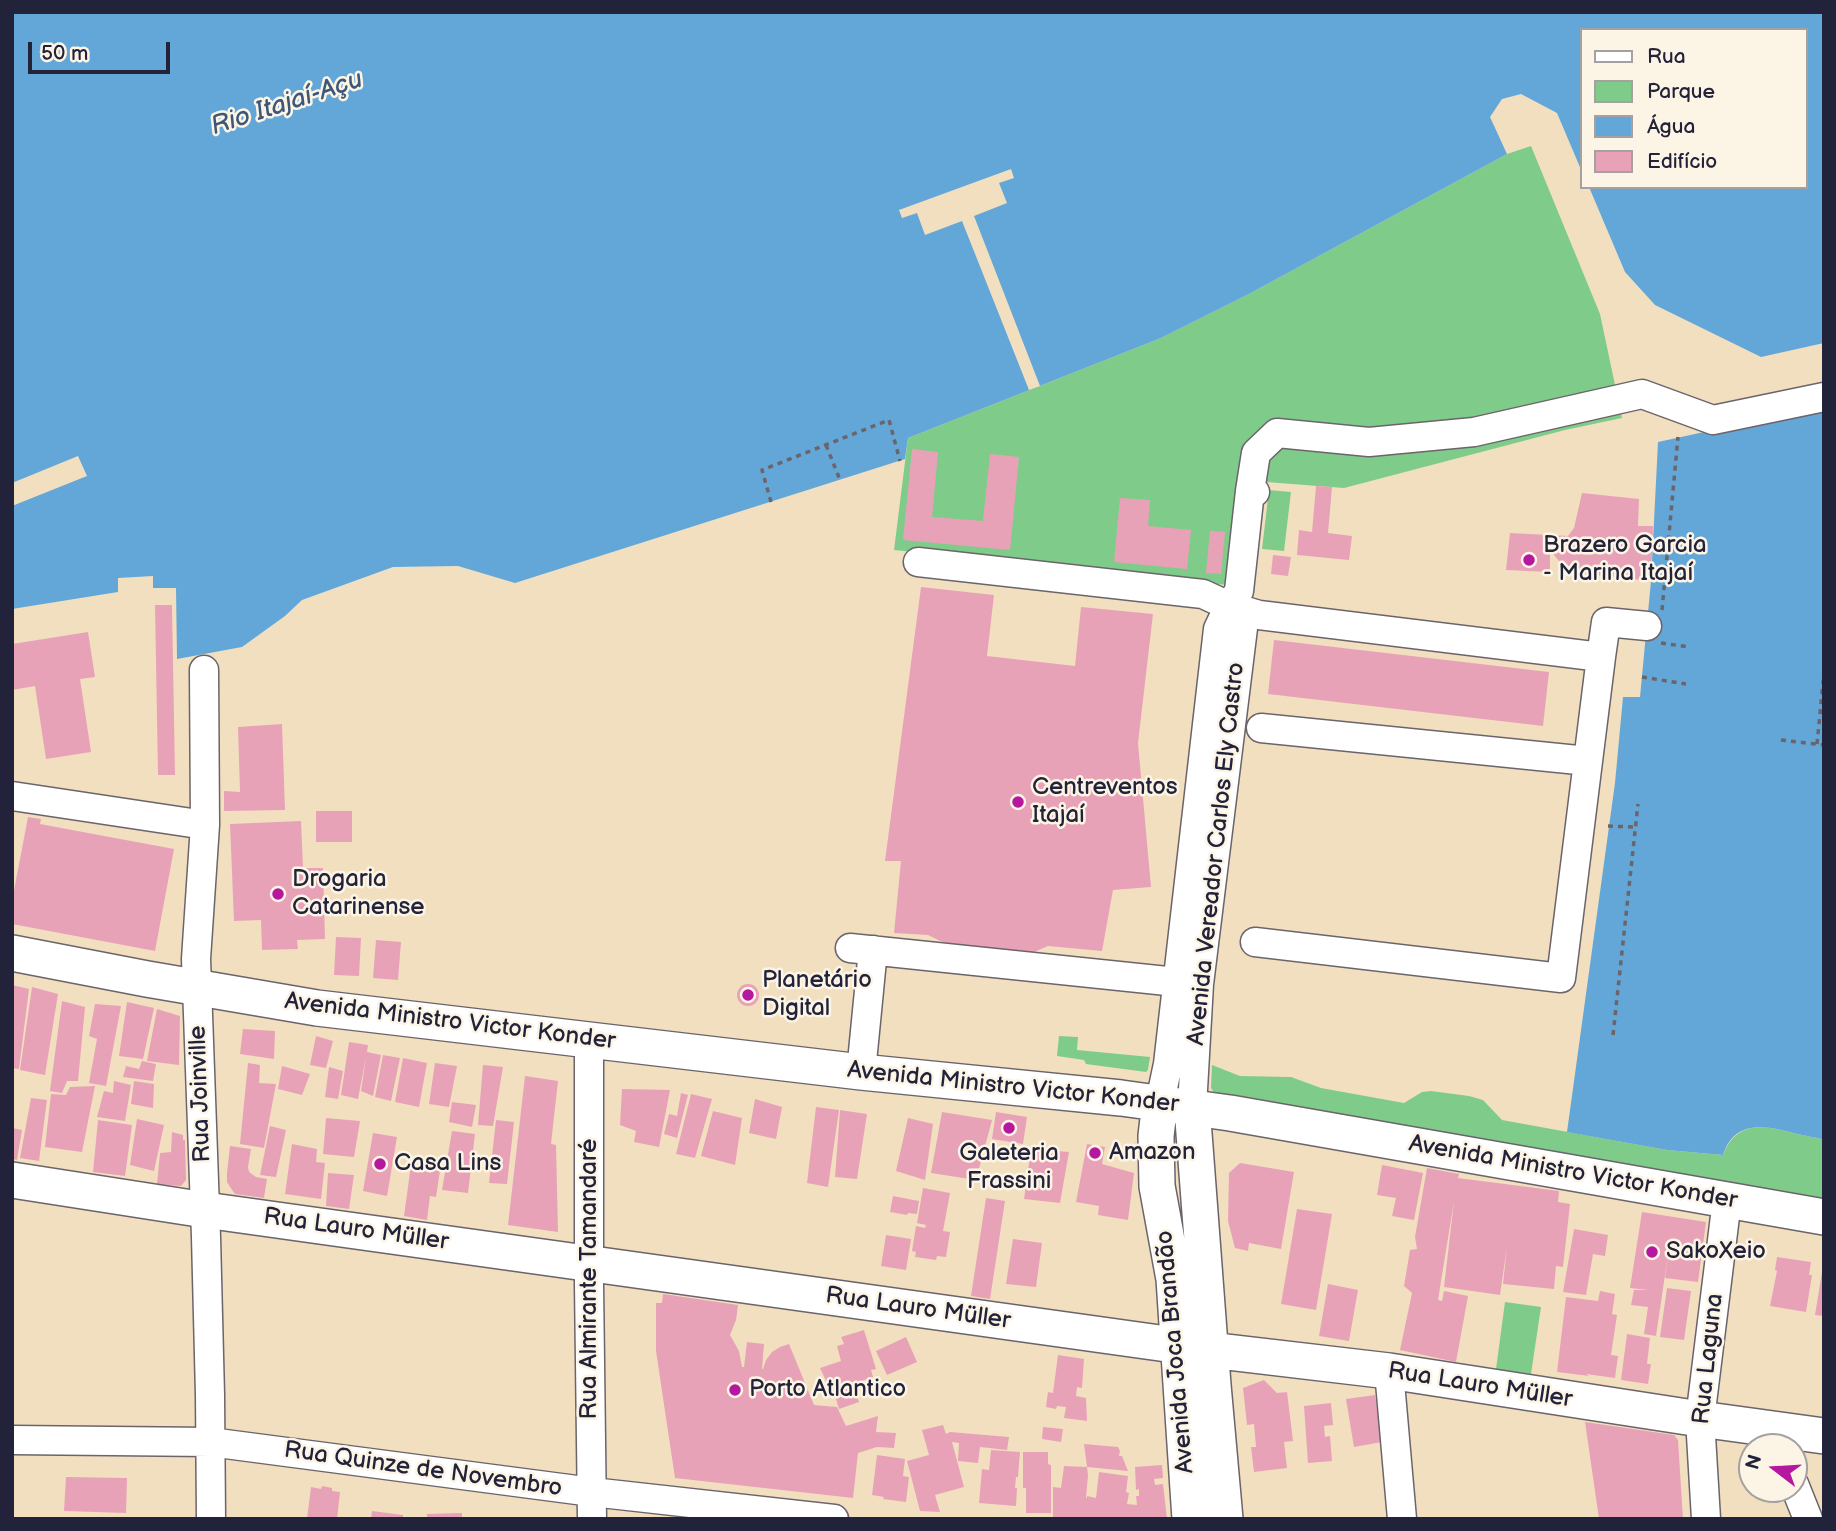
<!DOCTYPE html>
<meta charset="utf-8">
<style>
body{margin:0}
#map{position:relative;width:1836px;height:1531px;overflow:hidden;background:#f2dfc0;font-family:"Balsamiq Sans",sans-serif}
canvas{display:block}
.frame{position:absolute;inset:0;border:14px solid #22223b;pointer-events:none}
.legend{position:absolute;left:1580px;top:28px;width:228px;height:161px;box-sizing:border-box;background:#fcf5e5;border:2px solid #a5a1a1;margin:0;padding:9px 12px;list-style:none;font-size:21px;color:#22223b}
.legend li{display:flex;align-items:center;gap:14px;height:35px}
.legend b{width:35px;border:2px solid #a5a1a1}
.north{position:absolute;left:1738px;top:1433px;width:70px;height:70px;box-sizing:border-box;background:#fcf5e5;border:2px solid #a5a1a1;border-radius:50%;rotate:287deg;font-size:19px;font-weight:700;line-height:28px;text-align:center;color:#22223b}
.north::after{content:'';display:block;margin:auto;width:24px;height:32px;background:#b5179e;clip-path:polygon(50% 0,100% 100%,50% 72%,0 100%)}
.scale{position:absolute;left:28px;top:42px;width:142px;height:32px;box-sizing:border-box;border:4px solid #22223b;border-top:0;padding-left:9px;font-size:21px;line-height:24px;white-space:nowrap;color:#22223b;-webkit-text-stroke:5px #fcf5e5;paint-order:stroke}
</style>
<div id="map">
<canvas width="1836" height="1531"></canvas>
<div class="frame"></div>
<ul class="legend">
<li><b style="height:9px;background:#fff"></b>Rua</li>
<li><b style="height:19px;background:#7fcc8a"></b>Parque</li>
<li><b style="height:19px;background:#63a7d8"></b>Água</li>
<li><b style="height:19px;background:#e8a2b8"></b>Edifício</li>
</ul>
<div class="north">N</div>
<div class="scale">50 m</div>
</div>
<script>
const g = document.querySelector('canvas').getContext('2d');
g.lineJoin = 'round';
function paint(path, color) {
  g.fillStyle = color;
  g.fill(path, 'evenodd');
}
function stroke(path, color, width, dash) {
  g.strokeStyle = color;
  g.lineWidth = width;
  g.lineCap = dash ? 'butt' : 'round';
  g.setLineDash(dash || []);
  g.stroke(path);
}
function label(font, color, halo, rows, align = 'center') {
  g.font = font + ' "Balsamiq Sans",sans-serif';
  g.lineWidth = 5;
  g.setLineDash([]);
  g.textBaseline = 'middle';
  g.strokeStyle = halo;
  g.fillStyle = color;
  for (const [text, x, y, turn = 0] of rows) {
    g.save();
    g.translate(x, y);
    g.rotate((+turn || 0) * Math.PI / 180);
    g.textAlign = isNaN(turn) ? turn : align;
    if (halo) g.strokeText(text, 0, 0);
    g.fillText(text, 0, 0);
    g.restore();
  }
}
const green = new Path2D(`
 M1531,146L1600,314L1622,418L1565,430L1344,488L1266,482L1240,481L1227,585L894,550L908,438L1161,338L1247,295L1507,154Z
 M1269,490L1291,492L1284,551L1262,549Z
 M1059,1036L1078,1037L1077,1050L1150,1057L1148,1070L1146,1072L1086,1064L1084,1060L1057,1056Z
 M1212,1065L1240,1076L1291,1077L1321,1088L1404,1103L1422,1092L1431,1091L1469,1096L1483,1100L1502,1120L1667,1150L1723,1155C1737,1119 1765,1125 1797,1134C1806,1136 1815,1137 1824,1140V1200L1217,1097L1211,1088Z
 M1505,1302L1541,1307L1531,1374L1496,1369Z`);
const water = new Path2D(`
 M12,12H1824V343L1761,357L1655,305L1625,272L1589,187H1806V30H1582V172L1557,113L1521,94L1502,99L1490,117L1507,154L1247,295L1161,338L908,438L905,459L515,583L458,566L393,567L302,600L285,616L242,647L177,659L176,588H153V576L118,578V592L12,609Z
 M1824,406V1140C1815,1137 1806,1136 1797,1134C1768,1126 1735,1118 1723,1155L1667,1150L1567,1132L1615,783L1623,697H1640L1651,581L1658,442Z`);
const pier = new Path2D(`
 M1011,169L1014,178L999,183L1007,203L974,216L1040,386L1029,390L962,221L925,235L917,213L902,218L899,210Z
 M78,456L87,476L12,506V483Z`);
const building = new Path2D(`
 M912,449L938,452L932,517L983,521L990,454L1019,457L1010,550L903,540Z
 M1316,486L1332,487L1328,533L1352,536L1349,560L1297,555L1299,530L1312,532Z
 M1582,493L1639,499L1638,526H1653L1651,581L1568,572L1550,550V572L1506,570L1510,533L1568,536L1574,528Z
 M1120,498L1150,500L1148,526L1191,530L1187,569L1114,562Z
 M1210,531L1225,532L1221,574L1206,573Z
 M1273,555L1291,557L1288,576L1271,574Z
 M921,587L994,595L987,656L1075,666L1081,607L1153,614L1138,743L1151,887L1113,890L1102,951L1048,946L1025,956L959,950L928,935L894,933L901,861H885Z
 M155,605H172L175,775H158Z
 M88,632L95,677L80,679L91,752L46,759L35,686L12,690V644Z
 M1274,640L1549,672L1543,726L1268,694Z
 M282,724L285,810L224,811V791L240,792L238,727Z
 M316,811H352V842H316Z
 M28,817L41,819L40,824L174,849L155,951L12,924V901Z
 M301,821L303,868H323L325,939L297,940L298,949L262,950L261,920L234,921L230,824Z
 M336,937L361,938L359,976L334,975Z
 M376,940L401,942L398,980L373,978Z
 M737 995a11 11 0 1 1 22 0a11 11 0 1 1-22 0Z
 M12,985L29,989L19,1069L12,1068Z
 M32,987L58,994L45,1075L20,1070Z
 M62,1001L85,1007L78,1081H67L62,1093L50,1091Z
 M127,1002L154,1008L143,1059L119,1056Z
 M95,1004L121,1006L106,1086L89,1083L97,1039L89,1036Z
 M157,1009L180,1016L179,1065L147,1061Z
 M243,1029L275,1031L274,1059L240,1054Z
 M316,1036L333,1041L326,1068L310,1065Z
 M349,1042L368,1045L367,1052L381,1055L373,1096L361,1091L366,1057L358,1099L341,1095Z
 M383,1055L400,1058L391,1101L375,1097Z
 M403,1058L427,1063L419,1107L395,1102Z
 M142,1061L156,1064L153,1081L123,1077L126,1066L139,1069Z
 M248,1063L260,1065L259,1083L276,1084L264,1148L240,1144Z
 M435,1063L457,1066L449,1107L429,1104Z
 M483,1065L503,1067L493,1126L478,1125Z
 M282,1066L310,1074L302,1095L278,1089Z
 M329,1067L343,1071L338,1099L325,1097Z
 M525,1076L558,1081L551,1144L556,1145L558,1232L508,1225Z
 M114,1081L131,1085L125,1121L97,1117L104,1091L113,1093Z
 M134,1081L154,1084L153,1108L131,1104Z
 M95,1086L82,1152L45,1147L51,1094L66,1095L70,1087Z
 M622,1089L670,1090L659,1147L634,1142L636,1131L620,1125Z
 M681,1093L688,1095L677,1138L664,1134L669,1114L677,1116Z
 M691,1094L712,1099L695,1158L676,1154Z
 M31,1098L47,1100L39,1161L20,1158Z
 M755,1099L782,1107L776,1139L749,1133Z
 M452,1102L476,1105L472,1127L449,1122Z
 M816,1107L839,1110L828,1187L807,1183Z
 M840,1110L867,1114L857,1179L835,1177Z
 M713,1111L742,1118L735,1165L701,1156Z
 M942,1112L992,1120L976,1180L931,1173Z
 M996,1112L1027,1117L1023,1144L992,1139Z
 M326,1118L360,1121L354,1157L323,1154Z
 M908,1118L933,1124L925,1180L896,1171Z
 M137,1119L164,1125L154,1171L130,1165Z
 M98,1120L132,1125L125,1176L93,1172Z
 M496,1120L514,1122L507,1184L489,1183Z
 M270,1126L286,1130L276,1177L260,1175Z
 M12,1128L22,1130L17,1160L12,1159Z
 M452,1131L475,1134L468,1193L442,1190Z
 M172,1132L183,1135V1140H185L186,1180L181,1186L157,1184L160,1153L171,1152Z
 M373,1133L397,1137L387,1196L363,1191Z
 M292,1144L317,1149L316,1162L325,1163L321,1199L285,1194Z
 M1087,1144L1105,1147L1102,1164L1134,1173L1128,1220L1098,1215L1099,1206L1076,1202Z
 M230,1146L251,1149L248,1167L249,1172L256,1177L267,1179L264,1198L235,1194L230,1187L227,1182V1173Z
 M1031,1149L1069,1152L1060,1203L1024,1199Z
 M1240,1163L1294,1172L1281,1249L1249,1243L1248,1251L1235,1248L1228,1221L1229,1173Z
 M411,1165L440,1171L436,1197L430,1196L427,1220L404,1216Z
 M1382,1165L1423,1173L1414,1220L1392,1216L1396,1198L1377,1195Z
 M1427,1168L1459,1174L1458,1178L1559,1191L1558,1202L1570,1204L1563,1267L1556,1266L1554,1289L1503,1284L1507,1246L1500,1295L1444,1287L1454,1201L1438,1300L1442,1301L1444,1291L1468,1296L1456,1362L1400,1350L1412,1293L1404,1286L1410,1250L1417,1249L1415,1237Z
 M328,1173L354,1175L349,1209L326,1206Z
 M923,1188L950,1193L943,1231L950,1232L946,1257L937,1256L936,1260L915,1257L916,1252L912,1251L916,1226L925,1228L926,1225L917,1223Z
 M893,1196L919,1201L917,1214L908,1213L907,1215L890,1212Z
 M986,1198L1005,1201L990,1299L971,1296Z
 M1297,1209L1332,1214L1316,1310L1281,1304Z
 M1642,1212L1706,1222L1698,1282L1665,1278L1669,1248L1656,1336L1644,1334L1648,1307L1631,1305L1634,1290H1648L1630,1288Z
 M1574,1229L1608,1235L1605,1256L1593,1254L1586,1295L1563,1292Z
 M886,1235L911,1239L906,1270L881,1266Z
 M1013,1239L1042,1243L1036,1287L1006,1284Z
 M1777,1257L1811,1262L1809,1275H1812L1806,1312L1770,1306L1777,1271L1775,1270Z
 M1822,1272L1824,1273V1316L1815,1315Z
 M1328,1284L1358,1290L1349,1341L1319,1336Z
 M1667,1288L1691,1291L1684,1340L1660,1337Z
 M1600,1291L1615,1294L1612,1314L1617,1315L1611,1355L1618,1356L1615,1378L1586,1374L1589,1376L1557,1372L1566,1297L1598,1301Z
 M663,1294L738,1305L736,1320L730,1335L739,1351L742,1367H744L747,1342L764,1344L762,1369H763L766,1360L772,1352L780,1347L789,1344L814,1405L837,1407L846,1426L878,1416L876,1432L896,1433L894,1448L877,1447L858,1453L853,1498L675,1478L656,1351V1303H662Z
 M864,1330L876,1369L871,1370L873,1377L856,1383L857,1387H854L859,1402L839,1409L831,1381L827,1383L820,1368L841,1361L837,1346L844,1344L841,1337Z
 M1627,1334L1650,1338L1647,1364H1651L1648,1384L1621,1380Z
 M906,1337L917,1362L887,1375L876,1351Z
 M1058,1355L1084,1359L1082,1388L1077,1387L1076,1396L1086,1398L1087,1421L1064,1418L1066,1407L1057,1406L1056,1409L1046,1407L1048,1392L1053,1393Z
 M1264,1380L1277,1393L1287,1392L1293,1441L1284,1442L1287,1468L1254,1472L1251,1447H1256L1254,1424L1247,1425L1243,1388Z
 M1375,1395L1382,1442L1354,1447L1346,1399Z
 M1331,1403L1333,1425L1324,1426L1325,1437L1330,1436L1332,1461L1308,1463L1304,1406Z
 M1585,1422L1674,1435L1678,1440L1683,1519H1599Z
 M943,1425L946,1434L950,1432L1009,1437L1007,1450L980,1447L978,1463L958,1461L959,1443L952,1442L964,1487L935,1495L940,1512L920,1511L907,1461L929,1455L922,1430Z
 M1043,1427L1063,1429L1061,1442L1042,1439Z
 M1084,1444L1118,1447L1120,1451L1119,1456H1122L1128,1471L1087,1467Z
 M991,1450L1020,1452L1018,1477H1016L1015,1488H1017L1016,1506L979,1503L982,1469L989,1470Z
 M1023,1452H1048V1464L1051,1465V1513H1026V1488H1023Z
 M877,1455L905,1459L903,1476L909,1477L906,1502L883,1499L884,1497L872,1495Z
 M1162,1465L1163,1478L1154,1479L1155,1485L1163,1484L1167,1519H1094L1087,1517V1519L1053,1518V1487L1061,1488L1064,1466L1087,1467L1088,1475L1086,1498H1087V1496L1096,1498L1099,1472L1128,1476L1126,1492L1129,1493L1127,1504L1137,1505L1136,1496H1139V1489L1136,1490L1135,1467Z
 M66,1477L127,1478L126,1513L64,1511Z
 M322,1486L332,1488V1491L340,1492L337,1519H307L311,1487L321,1489Z
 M372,1511L403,1515V1519H371Z
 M462,1513V1519H427V1514Z`);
const path = new Path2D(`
 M826,445L840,480
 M771,502L762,470L889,420L900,461
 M1662,610L1678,437
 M1661,643L1689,647
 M1642,677L1686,684
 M1781,740L1824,745
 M1817,744L1824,673
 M1608,826L1634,827
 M1613,1035L1638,804`);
const minor = new Path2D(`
 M1250,491L1256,453L1277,433L1369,442L1474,432L1642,394L1713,420L1824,397
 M918,562L1203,594L1229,606L1259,615L1601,657L1588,761L1261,728
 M1601,657L1606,622L1647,626
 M204,670L205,825L196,959L206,1237L210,1395L211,1519
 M12,796L205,825
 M1255,942L1561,978L1588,761
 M850,948L1196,984
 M589,1039V1284L592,1519
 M861,1072L873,950
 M1160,1102L1168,1064L1218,629L1229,606L1239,591L1250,491L1255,492
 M1192,1107L1199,984L1243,628L1229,606
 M1389,1371L1402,1519
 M12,1440L210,1442L592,1492L834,1519
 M1794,1484L1808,1519
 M1706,1519L1700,1419L1727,1200`);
const major = new Path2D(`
 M12,953L147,979L317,1008L861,1072L1121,1098L1230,1113L1824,1217
 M1160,1102L1156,1136L1157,1186L1174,1279L1190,1519
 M1192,1107L1213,1385L1225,1519
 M12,1180L205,1210L1210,1350L1389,1371L1700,1419L1824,1436`);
const markers = [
 [1529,560,7,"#b5179e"],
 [1018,802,7,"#b5179e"],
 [278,894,7,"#b5179e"],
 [748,995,7,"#b5179e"],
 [1009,1128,7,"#b5179e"],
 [1095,1153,7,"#b5179e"],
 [380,1164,7,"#b5179e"],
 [1652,1252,7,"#b5179e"],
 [735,1390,7,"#b5179e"]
];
const poiNames = [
 ["Brazero Garcia",1543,546],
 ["- Marina Itajaí",1543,574],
 ["Centreventos",1032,788],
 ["Itajaí",1032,816],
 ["Drogaria",292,880],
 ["Catarinense",292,908],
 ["Planetário",762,981],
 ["Digital",762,1009],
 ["Amazon",1109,1153],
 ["Galeteria",1009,1154,"center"],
 ["Frassini",1009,1182,"center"],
 ["Casa Lins",394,1164],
 ["SakoXeio",1666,1252],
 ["Porto Atlantico",749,1390]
];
const streetNames = [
 ["Avenida Vereador Carlos Ely Castro",1217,854,-84],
 ["Avenida Ministro Victor Konder",450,1022,7],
 ["Avenida Ministro Victor Konder",1013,1088,6],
 ["Rua Joinville",201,1094,-92],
 ["Avenida Ministro Victor Konder",1573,1173,10],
 ["Rua Lauro Müller",356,1230,8],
 ["Rua Almirante Tamandaré",590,1279,-90],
 ["Rua Lauro Müller",918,1309,8],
 ["Avenida Joca Brandão",1176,1352,-95],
 ["Rua Laguna",1709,1359,-84],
 ["Rua Lauro Müller",1480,1386,9],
 ["Rua Quinze de Novembro",423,1470,8]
];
const waterNames = [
 ["Rio Itajaí-Açu",287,104,-18]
];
paint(green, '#7fcc8a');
paint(water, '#63a7d8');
paint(pier, '#f2dfc0');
paint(building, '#e8a2b8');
stroke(minor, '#6b646a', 31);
stroke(major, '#6b646a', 38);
stroke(path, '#6b646a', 3.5, [5, 5]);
stroke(minor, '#fff', 28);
stroke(major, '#fff', 35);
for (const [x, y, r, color] of markers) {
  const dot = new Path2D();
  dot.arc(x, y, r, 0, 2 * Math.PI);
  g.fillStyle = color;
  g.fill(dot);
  stroke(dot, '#fcf5e5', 2.5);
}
label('24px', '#22223b', '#fcf5e5', poiNames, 'left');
label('24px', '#22223b', '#fcf5e5', streetNames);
label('italic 26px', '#3c577a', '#fcf5e5', waterNames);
</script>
